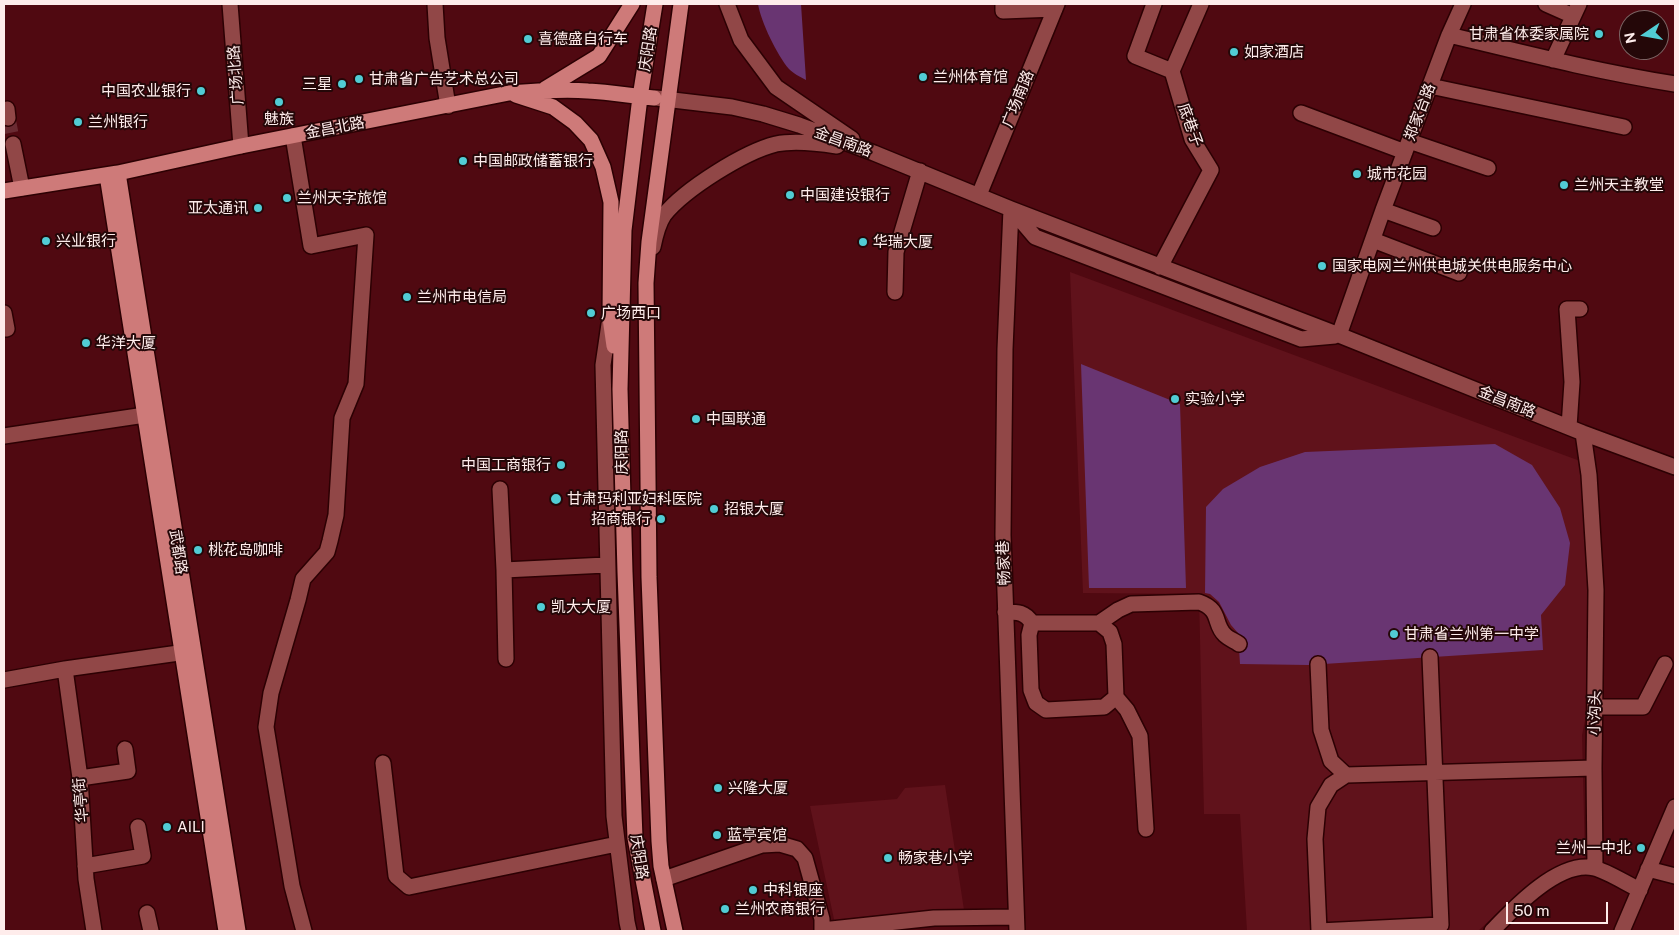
<!DOCTYPE html>
<meta charset="utf-8">
<style>
body{margin:0}
#map{position:relative;width:1679px;height:935px;overflow:hidden;background:#500911;font-family:"Public Sans",sans-serif}
canvas{display:block}
.frame{position:absolute;inset:0;border:5px solid #feeceb;pointer-events:none}
.north{position:absolute;left:1619px;top:10px;width:50px;height:50px;box-sizing:border-box;background:#240708;border:1px solid #7b6363;border-radius:50%;rotate:258deg;font-size:14px;font-weight:700;line-height:20px;text-align:center;color:#feeceb}
.north::after{content:'';display:block;margin:auto;width:18px;height:22px;background:#51ccd4;clip-path:polygon(50% 0,100% 100%,50% 72%,0 100%)}
.scale{position:absolute;left:1506px;top:902px;width:102px;height:22px;box-sizing:border-box;border:2px solid #feeceb;border-top:0;padding-left:6px;font-size:15px;line-height:18px;white-space:nowrap;color:#feeceb;-webkit-text-stroke:4px #240708;paint-order:stroke}
</style>
<div id="map">
<canvas width="1679" height="935"></canvas>
<div class="frame"></div>
<div class="north">N</div>
<div class="scale">50 m</div>
</div>
<script>
const g = document.querySelector('canvas').getContext('2d');
g.lineJoin = 'round';
function paint(path, color) {
  g.fillStyle = color;
  g.fill(path, 'evenodd');
}
function stroke(path, color, width, dash) {
  g.strokeStyle = color;
  g.lineWidth = width;
  g.lineCap = dash ? 'butt' : 'round';
  g.setLineDash(dash || []);
  g.stroke(path);
}
function label(font, color, halo, rows, align = 'center') {
  g.font = font + ' "Public Sans","Noto Sans SC",sans-serif';
  g.lineWidth = 4;
  g.setLineDash([]);
  g.textBaseline = 'middle';
  g.strokeStyle = halo;
  g.fillStyle = color;
  for (const [text, x, y, turn = 0] of rows) {
    g.save();
    g.translate(x, y);
    g.rotate((+turn || 0) * Math.PI / 180);
    g.textAlign = isNaN(turn) ? turn : align;
    if (halo) g.strokeText(text, 0, 0);
    g.fillText(text, 0, 0);
    g.restore();
  }
}
const built = new Path2D(`
 M1070,272L1580,461L1590,580L1588,706L1582,735L1585,857L1526,887L1478,931H1247L1240,814H1204L1199,594L1083,593Z
 M945,785L964,910L835,924L810,806L897,799L905,788Z`);
const green = new Path2D(`
 M758,4H801L806,80C800,77 793,73 789,69C777,55 761,22 758,4Z
 M1081,364L1180,404L1186,588H1089Z
 M1495,444L1532,465L1560,508L1570,543L1565,585L1541,615L1543,650L1308,665L1240,664L1238,633L1231,625L1219,602L1210,594L1205,593L1206,507L1223,489L1260,467L1305,452Z`);
const minorTunnel = new Path2D(`
 M8,118L13,144`);
const minor = new Path2D(`
 M230,4L241,146
 M435,4L437,38L448,106
 M727,4L741,40L776,87L852,139
 M1003,4V11L1055,9
 M1154,4L1135,56L1172,71
 M1546,4L1573,16
 M1449,35C1524,53 1599,72 1675,84
 M1553,60L1579,4
 M1430,86L1624,127
 M656,98L732,107L763,114L799,125L874,153L1011,209L1339,335L1583,433L1675,467
 M4,110L7,109L8,118
 M1301,113L1405,152
 M293,136L311,246L366,235L356,384L342,418L336,515L330,541L327,552L303,579L298,600L271,693L266,727L292,886L304,931
 M1409,141L1488,168
 M13,144L22,188
 M979,195L1057,4
 M1011,209L1005,349L1003,535L1017,931
 M1012,210L1035,237L1301,339L1335,336
 M1383,210L1433,228
 M1373,240L1459,273
 M653,247C655,237 658,224 664,215C685,189 744,152 776,144C795,140 818,143 837,146
 M1160,267L1211,170L1192,139L1172,71L1201,4
 M895,292L896,252L920,171
 M4,313L7,329H4
 M609,324L603,365L614,816L627,922L629,931
 M1339,335L1383,210L1449,35L1463,4
 M1569,427L1572,382L1567,309H1580
 M1583,433L1589,475L1596,590L1594,768L1595,868
 M4,436L145,415
 M500,489L504,570
 M1005,612C1018,612 1025,612 1032,623H1099L1118,610L1131,604L1199,602C1222,610 1213,624 1225,635C1229,639 1235,641 1239,644
 M1032,623L1029,635L1031,690L1036,703L1046,710L1104,707L1116,697L1114,644L1110,632L1099,623
 M1430,657L1441,925L1319,931L1315,839L1318,807L1331,785L1346,775L1594,768
 M506,659L504,570L606,565
 M1318,664L1321,730L1331,761L1346,775
 M65,669L80,778L86,879L94,931
 M4,680L65,669L193,651
 M1116,697L1127,710L1140,736L1146,829
 M1595,707H1643L1665,664
 M383,763L396,876L409,887L617,844
 M80,778L128,771L125,749
 M85,866L143,856L138,827
 M1648,869L1675,876
 M664,879L762,845L780,844L797,849L805,858L822,919V930L934,918L1016,917
 M147,913L151,931
 M1492,931C1514,908 1559,860 1594,868C1607,871 1627,884 1640,890
 M1622,931L1675,807`);
const major = new Path2D(`
 M545,89L599,56L632,4
 M516,95L553,107L575,123L591,140L603,167L611,202L610,318L614,346
 M118,173L238,931
 M107,175L226,931
 M4,191L118,173L241,146L509,93C536,91 561,89 588,91C610,92 632,96 654,98
 M653,931L635,838L625,572L620,389L624,230L640,97L655,4
 M675,931L661,866L659,841L649,577L646,283L649,242L681,4`);
const markers = [
 [1599,34,5,"#51ccd4"],
 [528,39,5,"#51ccd4"],
 [1234,52,5,"#51ccd4"],
 [923,77,5,"#51ccd4"],
 [359,79,5,"#51ccd4"],
 [342,84,5,"#51ccd4"],
 [201,91,5,"#51ccd4"],
 [279,102,5,"#51ccd4"],
 [78,122,5,"#51ccd4"],
 [463,161,5,"#51ccd4"],
 [1357,174,5,"#51ccd4"],
 [1564,185,5,"#51ccd4"],
 [790,195,5,"#51ccd4"],
 [287,198,5,"#51ccd4"],
 [258,208,5,"#51ccd4"],
 [46,241,5,"#51ccd4"],
 [863,242,5,"#51ccd4"],
 [1322,266,5,"#51ccd4"],
 [407,297,5,"#51ccd4"],
 [591,313,5,"#51ccd4"],
 [86,343,5,"#51ccd4"],
 [1175,399,5,"#51ccd4"],
 [696,419,5,"#51ccd4"],
 [561,465,5,"#51ccd4"],
 [556,499,6,"#51ccd4"],
 [714,509,5,"#51ccd4"],
 [661,519,5,"#51ccd4"],
 [198,550,5,"#51ccd4"],
 [541,607,5,"#51ccd4"],
 [1394,634,5,"#51ccd4"],
 [718,788,5,"#51ccd4"],
 [167,827,5,"#51ccd4"],
 [717,835,5,"#51ccd4"],
 [1641,848,5,"#51ccd4"],
 [888,858,5,"#51ccd4"],
 [753,890,5,"#51ccd4"],
 [725,909,5,"#51ccd4"]
];
const poiNames = [
 ["甘肃省体委家属院",1589,34,"right"],
 ["喜德盛自行车",538,39],
 ["如家酒店",1244,52],
 ["兰州体育馆",933,77],
 ["甘肃省广告艺术总公司",369,79],
 ["三星",332,84,"right"],
 ["中国农业银行",191,91,"right"],
 ["魅族",279,119,"center"],
 ["兰州银行",88,122],
 ["中国邮政储蓄银行",473,161],
 ["城市花园",1367,174],
 ["兰州天主教堂",1574,185],
 ["中国建设银行",800,195],
 ["兰州天字旅馆",297,198],
 ["亚太通讯",248,208,"right"],
 ["兴业银行",56,241],
 ["华瑞大厦",873,242],
 ["国家电网兰州供电城关供电服务中心",1332,266],
 ["兰州市电信局",417,297],
 ["广场西口",601,313],
 ["华洋大厦",96,343],
 ["实验小学",1185,399],
 ["中国联通",706,419],
 ["中国工商银行",551,465,"right"],
 ["甘肃玛利亚妇科医院",567,499],
 ["招银大厦",724,509],
 ["招商银行",651,519,"right"],
 ["桃花岛咖啡",208,550],
 ["凯大大厦",551,607],
 ["甘肃省兰州第一中学",1404,634],
 ["兴隆大厦",728,788],
 ["AILI",177,827],
 ["蓝亭宾馆",727,835],
 ["兰州一中北",1631,848,"right"],
 ["畅家巷小学",898,858],
 ["中科银座",763,890],
 ["兰州农商银行",735,909]
];
const streetNames = [
 ["庆阳路",648,49,-81],
 ["广场北路",236,75,-94],
 ["广场南路",1018,99,-68],
 ["郑家台路",1420,112,-69],
 ["底巷子",1190,125,70],
 ["金昌北路",335,128,-11],
 ["金昌南路",843,142,20],
 ["金昌南路",1507,402,22],
 ["庆阳路",622,452,-91],
 ["武都路",178,552,81],
 ["畅家巷",1004,563,-92],
 ["小沟头",1595,713,-89],
 ["华亭街",81,800,-95],
 ["庆阳路",639,857,81]
];
paint(built, '#60121b');
paint(green, '#693572');
stroke(minorTunnel, '#6a2b32', 15, [15, 8]);
stroke(minor, '#2c0003', 18);
stroke(major, '#2c0003', 18);
stroke(minor, '#914747', 15);
stroke(major, '#ce7a79', 15);
for (const [x, y, r, color] of markers) {
  const dot = new Path2D();
  dot.arc(x, y, r, 0, 2 * Math.PI);
  g.fillStyle = color;
  g.fill(dot);
  stroke(dot, '#240708', 2);
}
label('15px', '#feeceb', '#240708', poiNames, 'left');
label('15px', '#feeceb', '#240708', streetNames);
</script>
